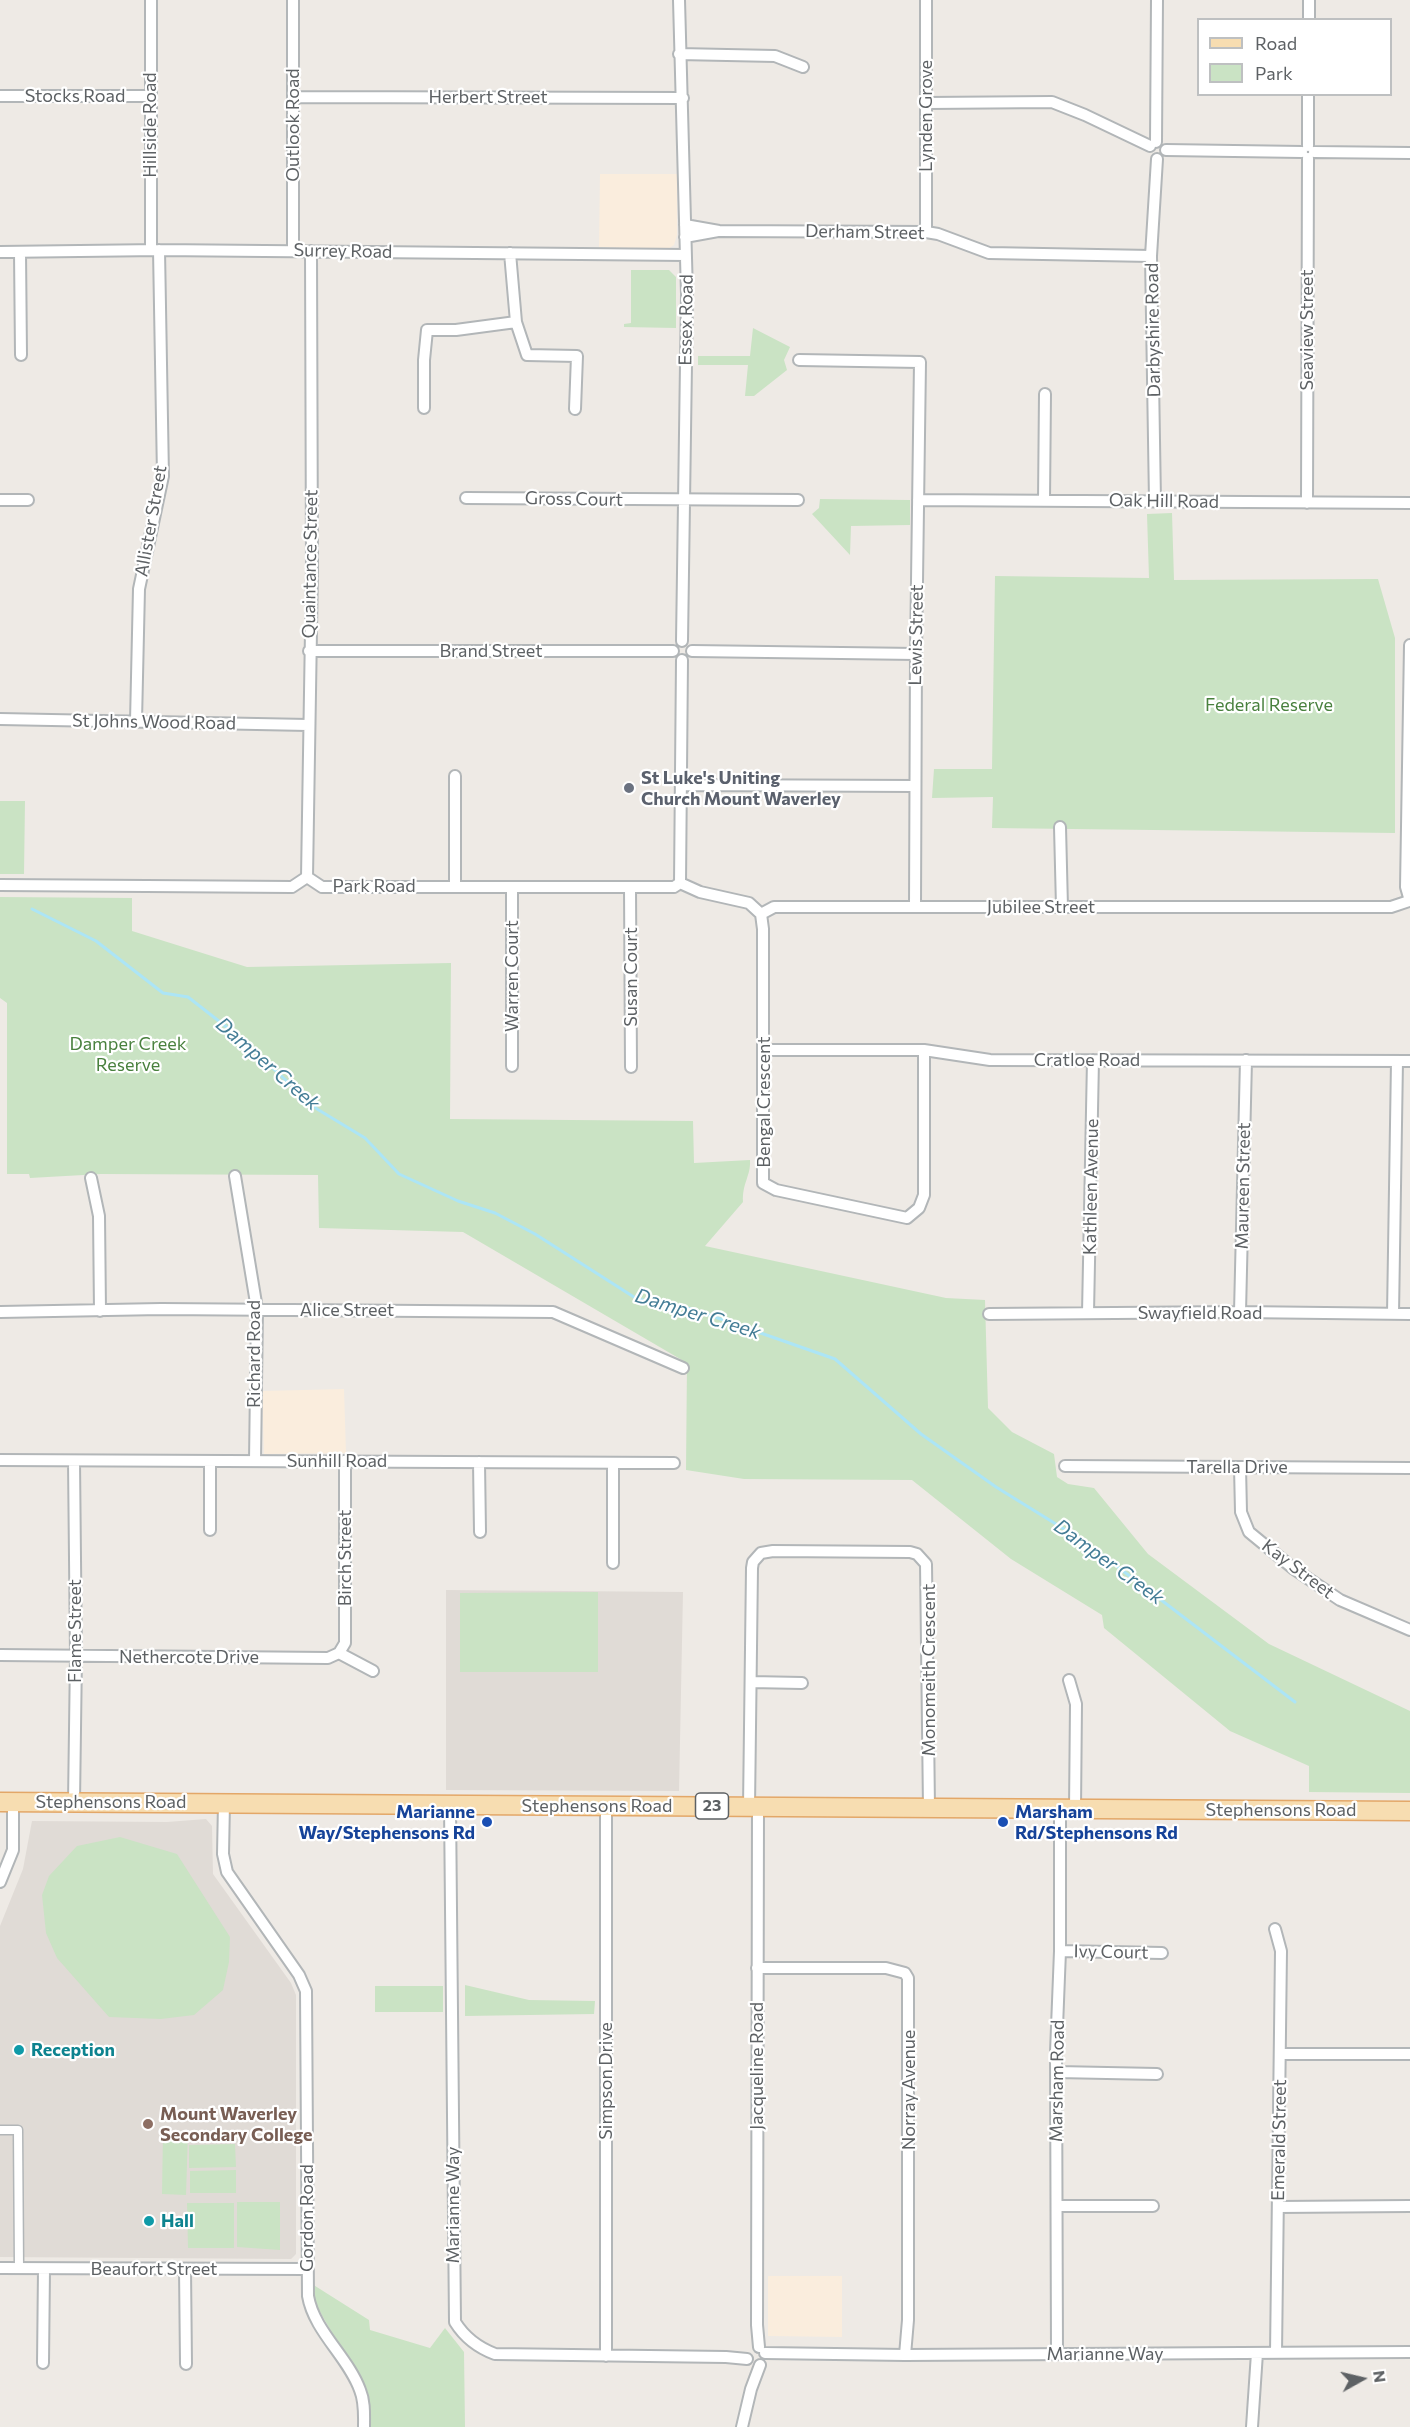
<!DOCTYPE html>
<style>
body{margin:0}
#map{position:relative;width:1410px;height:2427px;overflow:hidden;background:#eeeae5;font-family:Commissioner,sans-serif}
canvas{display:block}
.legend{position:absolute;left:1197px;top:18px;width:195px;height:78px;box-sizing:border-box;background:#fff;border:2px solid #bec0c1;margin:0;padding:8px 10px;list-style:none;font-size:18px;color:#5d6164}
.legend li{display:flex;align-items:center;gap:12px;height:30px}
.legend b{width:30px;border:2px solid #bec0c1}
.north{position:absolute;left:1332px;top:2349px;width:60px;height:60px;-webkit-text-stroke:4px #fff;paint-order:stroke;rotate:82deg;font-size:16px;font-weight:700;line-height:24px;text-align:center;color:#5d6164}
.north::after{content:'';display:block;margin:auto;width:21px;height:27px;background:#5d6164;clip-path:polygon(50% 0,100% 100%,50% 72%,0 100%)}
</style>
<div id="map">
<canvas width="1410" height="2427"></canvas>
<ul class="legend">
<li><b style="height:8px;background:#f7ddb1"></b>Road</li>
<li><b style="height:16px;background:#cae3c4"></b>Park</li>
</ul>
<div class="north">N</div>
</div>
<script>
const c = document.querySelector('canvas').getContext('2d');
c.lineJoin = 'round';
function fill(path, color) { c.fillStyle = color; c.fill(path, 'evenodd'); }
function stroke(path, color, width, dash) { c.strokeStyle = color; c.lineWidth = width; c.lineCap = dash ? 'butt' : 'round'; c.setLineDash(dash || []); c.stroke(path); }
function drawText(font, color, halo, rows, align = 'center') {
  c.font = font + ' Commissioner,sans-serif'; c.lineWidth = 4.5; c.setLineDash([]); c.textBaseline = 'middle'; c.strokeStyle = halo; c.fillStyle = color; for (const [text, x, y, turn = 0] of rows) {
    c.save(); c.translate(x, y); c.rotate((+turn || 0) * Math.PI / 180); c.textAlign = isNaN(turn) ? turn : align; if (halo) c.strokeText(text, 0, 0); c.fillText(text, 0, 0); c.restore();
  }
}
fill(new Path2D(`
 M 600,174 L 677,174 L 677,235 L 674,245 L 666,250 L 599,247 Z
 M 344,1389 L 346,1453 L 264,1454 L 262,1391 Z
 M 768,2276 L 842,2276 L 842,2337 L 768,2336 Z`), '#faeddd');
fill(new Path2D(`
 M 446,1590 L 683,1592 L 679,1791 L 446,1790 Z
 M 206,1819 L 212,1826 L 213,1874 L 291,1983 L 296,1995 L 296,2254 L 291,2259 L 0,2257 L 0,1926 L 23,1869 L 32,1821 L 167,1822 Z`), '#e0dbd6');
fill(new Path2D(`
 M 631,270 L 669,270 L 676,277 L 676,328 L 624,327 L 624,324 L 631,323 Z
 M 753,328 L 790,347 L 784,360 L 787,370 L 754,396 L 745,396 L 748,365 L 698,365 L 698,356 L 750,356 Z
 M 820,499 L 910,500 L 910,525 L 851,526 L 850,555 L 812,514 L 819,508 Z
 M 1172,513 L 1174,580 L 1378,579 L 1395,638 L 1395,833 L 992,828 L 993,797 L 932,798 L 934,769 L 992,769 L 995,576 L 1149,578 L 1147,514 Z
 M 0,801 L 25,801 L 24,874 L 0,874 Z
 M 0,897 L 132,898 L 132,931 L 247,967 L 451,963 L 450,1119 L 693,1121 L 694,1163 L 750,1160 C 751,1176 742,1183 743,1202 L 705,1246 L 946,1298 L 985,1300 L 988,1408 L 1012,1432 L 1054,1454 L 1057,1477 L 1068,1484 L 1094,1488 L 1148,1554 L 1269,1644 L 1410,1711 L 1410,1793 L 1309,1792 L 1309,1766 L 1230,1731 L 1104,1628 L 1102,1615 L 1011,1559 L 912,1480 L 744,1479 L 686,1470 L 687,1363 L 463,1232 L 319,1228 L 318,1175 L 101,1174 L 30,1178 L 29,1174 L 7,1174 L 7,1003 L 0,998 Z
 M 598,1592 L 598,1672 L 460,1672 L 460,1593 Z
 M 120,1837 L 177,1854 L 230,1937 L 229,1962 L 223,1990 L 194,2015 L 161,2019 L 109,2017 L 57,1958 L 46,1933 L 42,1895 L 49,1876 L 77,1846 Z
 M 465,1985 L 529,2000 L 595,2001 L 594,2014 L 465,2016 Z
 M 375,1986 L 443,1986 L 443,2012 L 375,2012 Z
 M 163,2132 L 188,2132 L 186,2195 L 162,2194 Z
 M 235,2144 L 236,2167 L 189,2168 L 189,2145 Z
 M 236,2170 L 236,2193 L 190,2193 L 190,2171 Z
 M 237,2202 L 280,2202 L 280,2250 L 237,2247 Z
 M 187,2203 L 234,2203 L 234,2248 L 188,2248 Z
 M 312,2284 L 369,2320 L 370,2330 L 430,2348 L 445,2328 L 464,2352 L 465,2427 L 368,2427 L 367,2396 L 313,2299 Z`), '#cae3c4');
stroke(new Path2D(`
 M 32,909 L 96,941 L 163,993 L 188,997 L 238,1036 L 317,1109 L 365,1138 L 399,1174 L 458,1201 L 495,1213 L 535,1234 L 637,1299 L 692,1309 L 835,1359 L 921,1434 L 996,1487 L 1085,1542 L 1295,1702`), '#ace5f6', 3);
const pedestrian = new Path2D(`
 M 0,2130 L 18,2130 L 19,2268`);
const minor = new Path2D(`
 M 151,0 L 151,250
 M 679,0 L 687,294 L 682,641
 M 1309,20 L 1309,0
 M 679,54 L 775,56 L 803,67
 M 0,96 L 149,96
 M 293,97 L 683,98
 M 927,103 L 1052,102 L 1085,115 L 1150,146
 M 1156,142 L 1157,0
 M 1308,146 L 1308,94
 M 1166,150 L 1302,152
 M 1314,152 L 1410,153
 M 685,225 L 719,231 L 926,232 L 938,234 L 989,253 L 1151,256
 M 926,232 L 926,0
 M 685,237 L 718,231
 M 293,251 L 293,0
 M 0,252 L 159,250 L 686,255
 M 20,252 L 21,355
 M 510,253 L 516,322
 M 799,360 L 920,362 L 916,654 L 915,907
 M 424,408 L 424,360 L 427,330 L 456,330 L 516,322 L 527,355 L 577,356 L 575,409
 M 466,498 L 798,500
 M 0,500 L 28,500
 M 918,500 L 1410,503
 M 1044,500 L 1045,394
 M 1155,501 L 1151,256 L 1157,159
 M 1307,503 L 1308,158
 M 1410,645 L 1406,887 L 1410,901
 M 309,651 L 673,651
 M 692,651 L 916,654
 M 0,719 L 308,725
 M 136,721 L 139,589 L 163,476 L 159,250
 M 682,785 L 915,786
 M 1060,827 L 1062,907
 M 307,877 L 312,569 L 311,251
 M 680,883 L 700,892 L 749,903 L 761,914 L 774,907 L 1391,907 L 1409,901
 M 680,883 L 682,660
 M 0,885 L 292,887 L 307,877 L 322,887 L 674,887 L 680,883
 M 455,886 L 455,776
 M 512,887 L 512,1066
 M 630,887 L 631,1067
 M 761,914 L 763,929 L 763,1183 L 776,1190 L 907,1218 L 919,1208 L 924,1195 L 924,1050
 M 764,1050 L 924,1050 L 990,1060 L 1410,1061
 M 235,1176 L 257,1309 L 255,1461
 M 91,1178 L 99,1216 L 100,1311
 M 0,1312 L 161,1309 L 553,1312 L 683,1368
 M 1240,1312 L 1246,1060
 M 1088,1313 L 1093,1060
 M 989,1314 L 1240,1312 L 1410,1314
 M 1393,1314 L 1397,1061
 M 0,1460 L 674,1463
 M 74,1461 L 76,1656 L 74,1802
 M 210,1461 L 210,1530
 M 479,1462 L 480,1532
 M 613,1463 L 613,1563
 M 1065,1466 L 1410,1468
 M 1240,1467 L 1241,1512 L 1249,1532 L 1294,1569 L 1340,1600 L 1410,1630
 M 339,1653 L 345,1643 L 345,1461
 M 339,1653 L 373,1671
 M 0,1655 L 328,1658 L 339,1653
 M 1069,1680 L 1076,1704 L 1075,1809
 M 751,1682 L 802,1683
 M 224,1803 L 223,1854 L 227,1872 L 299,1975 L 306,1991 L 308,2296 C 314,2331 348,2357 360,2390 C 365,2402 364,2415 364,2427
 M 450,1805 L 455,2322 C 465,2338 479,2348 495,2354 L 726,2357 L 747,2359
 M 749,1807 L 752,1568 L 753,1562 L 761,1553 L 773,1551 L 910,1552 L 917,1554 L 926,1564 L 929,1808
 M 758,1807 L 757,2325 L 759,2347
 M 0,1882 L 13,1850 L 13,1802
 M 1275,1929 L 1281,1951 L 1276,2353
 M 1060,1951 L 1162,1953
 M 757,1968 L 886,1968 L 905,1973 L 908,1978 L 908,2320 L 905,2355
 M 1281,2054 L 1410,2054
 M 1057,2072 L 1157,2074
 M 1057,2206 L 1153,2206
 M 1278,2207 L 1410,2206
 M 0,2268 L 307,2269
 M 185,2269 L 186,2364
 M 765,2353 L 905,2355 L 1410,2352
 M 1057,2354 L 1056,2052 L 1060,1951 L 1060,1809
 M 606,2356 L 606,1806
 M 43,2363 L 44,2269
 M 742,2427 L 751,2389 L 760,2365
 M 1252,2427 L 1257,2353`);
const primary = new Path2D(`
 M 0,1802 L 1410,1811`);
stroke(pedestrian, '#b2b6b8', 11);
stroke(minor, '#b2b6b8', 14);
stroke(primary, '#e3a768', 21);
stroke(pedestrian, '#fff', 8);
stroke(minor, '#fff', 10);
stroke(primary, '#f7ddb1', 18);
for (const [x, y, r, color] of [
 [629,788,6,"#6b7280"],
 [487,1822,6,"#1a4fb4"],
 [1003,1822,6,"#1a4fb4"],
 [19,2050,6,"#0f9aa8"],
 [148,2124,6,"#8d6e63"],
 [149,2221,6,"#0f9aa8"]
]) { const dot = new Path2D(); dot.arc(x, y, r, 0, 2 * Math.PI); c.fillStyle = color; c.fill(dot); stroke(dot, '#fff', 2); }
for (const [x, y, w] of [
 [712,1806,33]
]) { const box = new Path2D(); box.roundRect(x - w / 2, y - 13, w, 26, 4.5); c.fillStyle = '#fff'; c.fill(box); stroke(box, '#5d6164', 1.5); }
drawText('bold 16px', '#5d6164', null, [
 ["23",712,1806]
]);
drawText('18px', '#5d6164', '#fff', [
 ["Stocks Road",75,96],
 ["Herbert Street",488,97],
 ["Lynden Grove",926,116,-90],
 ["Hillside Road",150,125,-90],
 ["Outlook Road",293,125,-90],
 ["Derham Street",865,232,1],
 ["Surrey Road",343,251,1],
 ["Essex Road",686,320,-89],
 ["Darbyshire Road",1153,330,-91],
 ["Seaview Street",1307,330,-90],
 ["Gross Court",574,499,1],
 ["Oak Hill Road",1164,501,1],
 ["Allister Street",151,521,-80],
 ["Quaintance Street",310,564,-89],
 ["Lewis Street",916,635,-89],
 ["Brand Street",491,651],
 ["St Johns Wood Road",154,722,1],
 ["Park Road",374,886],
 ["Jubilee Street",1041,907],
 ["Warren Court",512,976,-90],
 ["Susan Court",631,977,-90],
 ["Cratloe Road",1087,1060],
 ["Bengal Crescent",764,1102,-90],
 ["Maureen Street",1243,1186,-89],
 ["Kathleen Avenue",1091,1187,-89],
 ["Alice Street",347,1310],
 ["Swayfield Road",1200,1313],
 ["Richard Road",254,1354,-90],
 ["Sunhill Road",337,1461],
 ["Tarella Drive",1237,1467],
 ["Birch Street",345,1558,-90],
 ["Kay Street",1298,1569,37],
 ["Flame Street",75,1631,-90],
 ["Nethercote Drive",189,1657],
 ["Monomeith Crescent",929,1670,-90],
 ["Stephensons Road",111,1802],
 ["Stephensons Road",597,1806],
 ["Stephensons Road",1281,1810],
 ["Ivy Court",1111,1952,1],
 ["Jacqueline Road",757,2066,-90],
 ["Simpson Drive",606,2081,-90],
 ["Marsham Road",1057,2081,-89],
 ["Norray Avenue",909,2090,-90],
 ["Emerald Street",1279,2140,-89],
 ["Marianne Way",453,2205,-90],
 ["Gordon Road",307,2218,-90],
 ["Beaufort Street",154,2269],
 ["Marianne Way",1105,2354]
]);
drawText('18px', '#49813e', '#fff', [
 ["Federal Reserve",1269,705],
 ["Damper Creek",128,1044],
 ["Reserve",128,1065]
]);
drawText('bold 18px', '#5b616d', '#fff', [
 ["St Luke's Uniting",641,778],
 ["Church Mount Waverley",641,799]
], 'left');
drawText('bold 18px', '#164399', '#fff', [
 ["Marianne",475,1812],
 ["Way/Stephensons Rd",475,1833],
 ["Marsham",1015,1812,"left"],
 ["Rd/Stephensons Rd",1015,1833,"left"]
], 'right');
drawText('bold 18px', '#0d838f', '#fff', [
 ["Reception",31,2050],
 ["Hall",161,2221]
], 'left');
drawText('bold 18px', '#785e54', '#fff', [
 ["Mount Waverley",160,2114],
 ["Secondary College",160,2135]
], 'left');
drawText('italic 20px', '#447d96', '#fff', [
 ["Damper Creek",268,1064,41],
 ["Damper Creek",698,1314,17],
 ["Damper Creek",1109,1562,36]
]);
</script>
